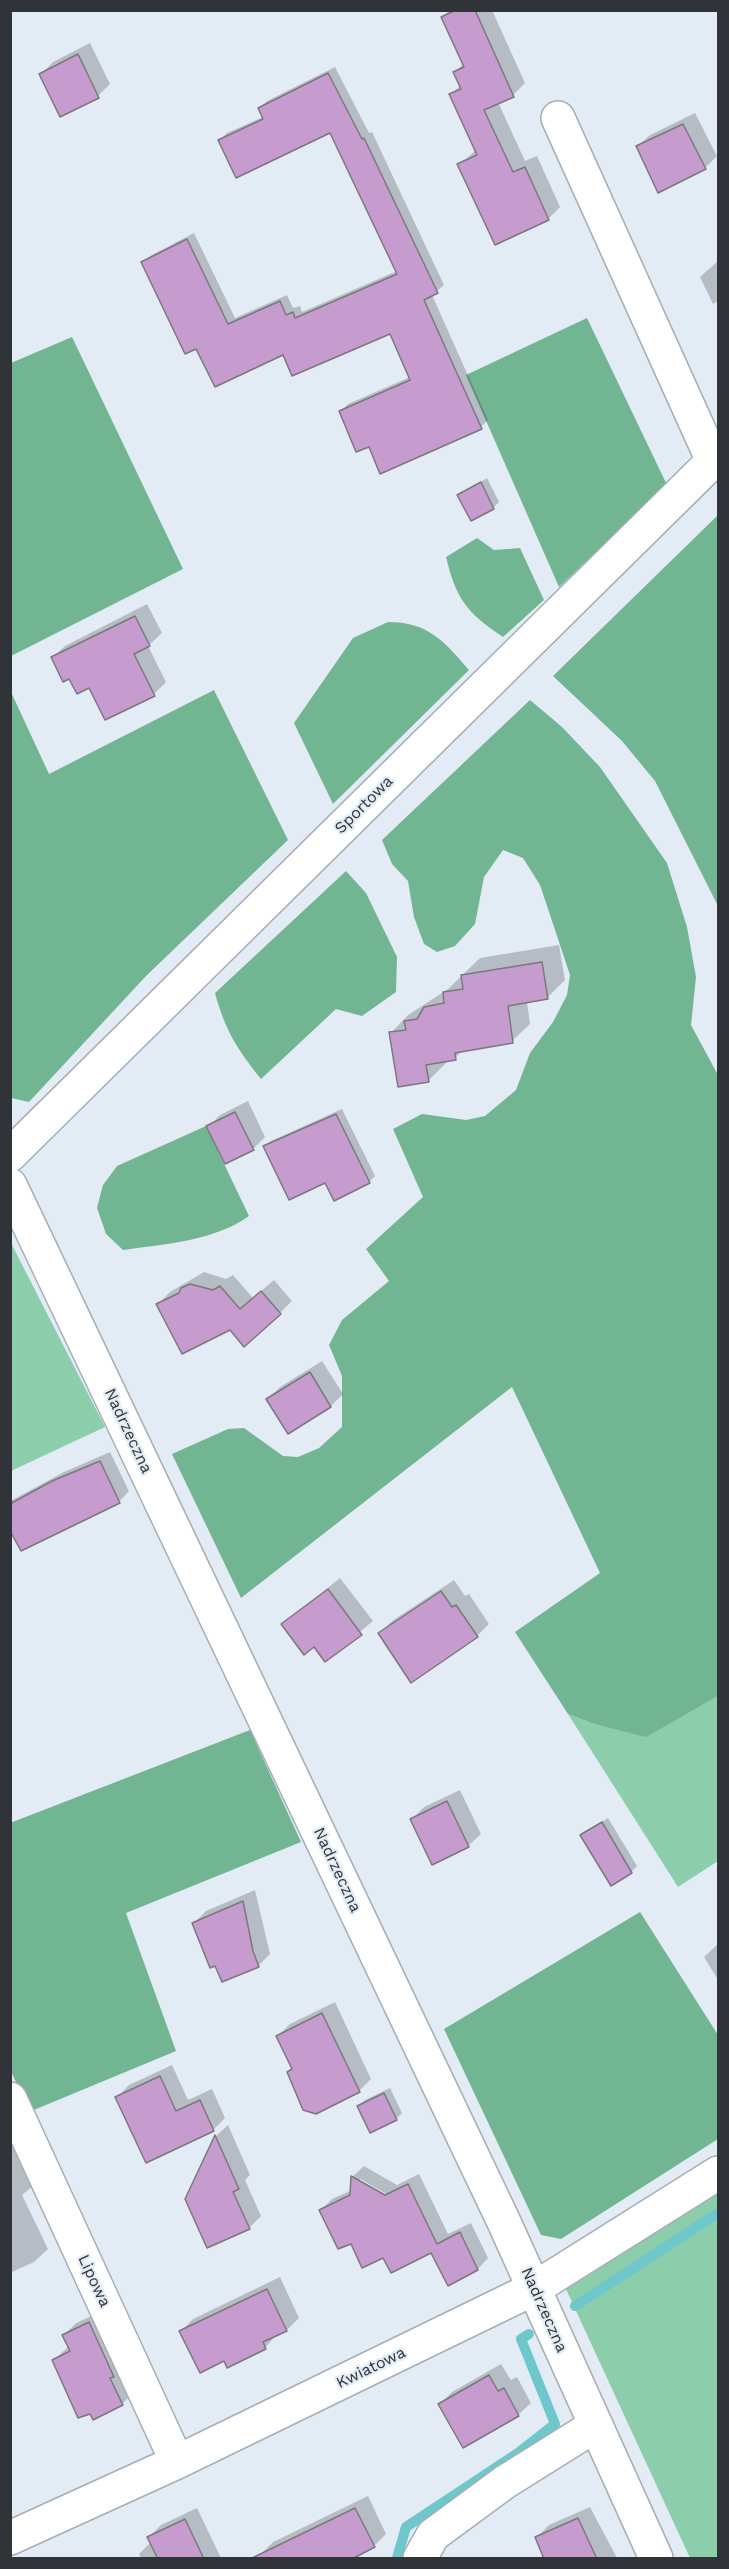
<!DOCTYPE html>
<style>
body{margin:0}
#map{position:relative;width:729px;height:2569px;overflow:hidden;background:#e3ecf5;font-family:"Work Sans",sans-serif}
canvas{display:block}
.frame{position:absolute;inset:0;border:12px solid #303337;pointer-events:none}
</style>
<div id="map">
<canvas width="729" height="2569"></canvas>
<div class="frame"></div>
</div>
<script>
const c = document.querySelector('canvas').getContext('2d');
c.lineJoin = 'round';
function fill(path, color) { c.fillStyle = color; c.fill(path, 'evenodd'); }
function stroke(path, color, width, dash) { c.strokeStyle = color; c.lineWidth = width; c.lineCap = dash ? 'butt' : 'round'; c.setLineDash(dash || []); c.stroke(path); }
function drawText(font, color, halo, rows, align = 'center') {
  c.font = font + ' "Work Sans",sans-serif'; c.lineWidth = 4.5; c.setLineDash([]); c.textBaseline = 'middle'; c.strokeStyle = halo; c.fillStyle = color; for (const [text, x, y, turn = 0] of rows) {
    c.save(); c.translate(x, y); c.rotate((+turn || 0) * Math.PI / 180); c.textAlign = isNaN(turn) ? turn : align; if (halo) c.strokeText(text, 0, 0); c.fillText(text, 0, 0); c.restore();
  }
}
fill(new Path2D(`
 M 10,1241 L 105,1427 L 11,1471 L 10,1471 Z
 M 718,1696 L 718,1861 L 678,1887 L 568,1714 L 594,1724 L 646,1736 Z
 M 718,2191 L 718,2558 L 690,2558 L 565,2287 Z`), '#8cceac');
fill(new Path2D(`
 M 587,318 L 667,485 L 559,587 L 466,375 Z
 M 72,337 L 183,569 L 11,656 L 11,363 Z
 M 718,515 L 718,906 L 655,781 L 622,741 L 553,676 Z
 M 477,538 L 494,550 L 520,548 L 544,600 L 503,637 C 467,613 456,599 446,557 Z
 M 388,622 C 428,622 444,641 469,670 L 333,804 L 294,723 L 353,638 Z
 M 214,690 L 288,840 L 146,976 L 29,1102 L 11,1098 L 11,692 L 49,774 Z
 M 530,700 L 562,727 L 600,767 L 667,863 L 687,927 L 696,977 L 691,1025 L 718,1075 L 718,1696 L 646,1737 L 594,1724 L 568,1714 L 515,1632 L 600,1573 L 512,1387 L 241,1598 L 172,1454 L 228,1429 L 244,1428 L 283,1456 L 298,1457 L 319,1448 L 342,1427 L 342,1376 L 329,1345 L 342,1320 L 389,1281 L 366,1249 L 423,1197 L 393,1129 L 422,1114 L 466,1120 L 485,1116 L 516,1090 L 530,1053 L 553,1022 L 567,995 L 570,975 L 540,885 L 523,858 L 503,850 L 484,877 L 475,924 L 455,946 L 437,952 L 424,944 L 414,917 L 408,881 L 392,864 L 382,840 Z
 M 346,871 L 366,893 L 397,957 L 396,992 L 362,1016 L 336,1009 L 261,1079 C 237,1049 225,1030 215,993 Z
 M 206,1126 L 249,1216 C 214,1241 165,1244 123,1250 L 106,1234 L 97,1208 L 103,1185 L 117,1166 Z
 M 250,1730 L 301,1842 L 126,1913 L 176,2051 L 29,2112 L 11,2071 L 10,1823 Z
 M 640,1912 L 718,2035 L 718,2139 L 561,2239 L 541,2235 L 444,2029 Z`), '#72b593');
fill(new Path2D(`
 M 450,10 L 492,10 L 525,83 L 513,95 L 498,102 L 525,161 L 537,156 L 560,207 L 548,219 L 459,165 L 476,150 L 451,94 L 461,85 L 455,72 L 464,63 L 443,17 Z
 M 90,43 L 110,84 L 98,96 L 61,115 L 41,74 L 53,62 Z
 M 335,67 L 369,133 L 372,132 L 444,285 L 432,295 L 488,420 L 481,427 L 369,445 L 341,411 L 348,404 L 410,377 L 391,332 L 283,353 L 197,347 L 142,263 L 150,256 L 194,233 L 235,318 L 287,295 L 293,308 L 300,306 L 302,312 L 397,271 L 330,131 L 220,140 L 227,133 L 263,117 L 260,108 L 267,101 Z
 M 695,113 L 717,156 L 705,168 L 637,147 L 650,135 Z
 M 718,261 L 718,301 L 713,304 L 700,277 Z
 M 487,478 L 499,502 L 493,508 L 459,495 Z
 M 147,604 L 162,633 L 148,646 L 166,682 L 154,694 L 90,686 L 70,677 L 52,658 L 65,646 Z
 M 559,945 L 565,980 L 547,998 L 527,1002 L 530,1024 L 512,1041 L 463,1050 L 455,1058 L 445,1060 L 446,1063 L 428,1081 L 391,1033 L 408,1015 L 448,989 L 480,958 Z
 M 248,1101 L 265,1137 L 253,1149 L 208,1127 L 220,1115 Z
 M 342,1109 L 375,1176 L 369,1182 L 326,1181 L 265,1147 L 271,1141 Z
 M 204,1272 L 226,1279 L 233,1275 L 253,1298 L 274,1280 L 292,1301 L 280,1313 L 230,1329 L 158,1304 L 170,1292 Z
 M 322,1361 L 343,1394 L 331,1406 L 288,1432 L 268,1399 L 280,1387 Z
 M 110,1452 L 129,1491 L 119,1502 L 10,1528 L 12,1500 L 64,1472 Z
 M 340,1578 L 373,1621 L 326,1660 L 315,1645 L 283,1624 Z
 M 454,1580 L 465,1596 L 469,1594 L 489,1624 L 477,1636 L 380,1633 L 392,1621 Z
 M 460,1790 L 481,1834 L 468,1846 L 412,1819 L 424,1807 Z
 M 608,1818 L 637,1866 L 631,1872 L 582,1836 Z
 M 255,1890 L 270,1954 L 258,1966 L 194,1923 L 206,1911 Z
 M 718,1944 L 718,1980 L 704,1957 Z
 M 335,2002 L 371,2079 L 359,2091 L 289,2072 L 293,2067 L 278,2036 L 290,2024 Z
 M 172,2065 L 188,2100 L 212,2089 L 225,2118 L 213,2130 L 117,2097 L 129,2085 Z
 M 390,2088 L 402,2113 L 396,2119 L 359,2106 L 365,2100 Z
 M 228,2125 L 250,2175 L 245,2180 L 261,2216 L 249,2228 L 187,2199 L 216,2136 Z
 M 10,2140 L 44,2177 L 22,2195 L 48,2249 L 34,2262 L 10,2273 Z
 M 364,2166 L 397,2185 L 419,2174 L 448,2234 L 471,2223 L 488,2258 L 478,2269 L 448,2284 L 432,2251 L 384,2256 L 351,2242 L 321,2210 L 332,2199 L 352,2190 L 353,2176 ZM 360,2179 L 392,2197 L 391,2200 L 360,2182 Z
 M 280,2277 L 299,2318 L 287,2330 L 277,2334 L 265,2348 L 225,2359 L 181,2331 L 193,2319 Z
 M 102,2311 L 134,2392 L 122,2404 L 54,2360 L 69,2346 L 64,2335 L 76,2323 Z
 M 501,2364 L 511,2380 L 517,2377 L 531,2403 L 518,2415 L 463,2446 L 440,2404 L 452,2392 Z
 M 368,2496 L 386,2534 L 374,2546 L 261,2554 L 273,2542 Z
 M 590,2507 L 617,2558 L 546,2558 L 536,2538 L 549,2525 Z
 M 197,2508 L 221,2558 L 141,2558 L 139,2554 L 151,2542 L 149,2537 L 161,2525 Z`), '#0003');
stroke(new Path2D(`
 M 575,2306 L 718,2213
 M 397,2558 L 406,2527 L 518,2453 L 555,2424 L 521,2339 L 529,2334`), '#6ec7cb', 10);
const building = new Path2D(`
 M 456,10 L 475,10 L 514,97 L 484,110 L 513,172 L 525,167 L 549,220 L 495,245 L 457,164 L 477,155 L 449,94 L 461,89 L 453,72 L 464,67 L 441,17 Z
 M 78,54 L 99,98 L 60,117 L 39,74 Z
 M 328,73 L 362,139 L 364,138 L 438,293 L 424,300 L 482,429 L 380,474 L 369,447 L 356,452 L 339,411 L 410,380 L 390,334 L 292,376 L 283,355 L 215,387 L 196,349 L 185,354 L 141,262 L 187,239 L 228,324 L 280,301 L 286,315 L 293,312 L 295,318 L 397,274 L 330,133 L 236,178 L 218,140 L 263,119 L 258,108 Z
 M 683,124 L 706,169 L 658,193 L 636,146 Z
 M 481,482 L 494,509 L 471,521 L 457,495 Z
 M 135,616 L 150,646 L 134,654 L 155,696 L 105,720 L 89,688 L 77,694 L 69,679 L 63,682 L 51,657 Z
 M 542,962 L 548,999 L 508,1006 L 513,1043 L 455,1053 L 456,1060 L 426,1065 L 429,1082 L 398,1087 L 389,1032 L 406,1030 L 404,1021 L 417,1019 L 424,1007 L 444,1003 L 443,992 L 463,989 L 461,975 Z
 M 235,1112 L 254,1150 L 225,1164 L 206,1126 Z
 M 336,1114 L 370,1183 L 334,1201 L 325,1183 L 289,1200 L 263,1146 Z
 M 190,1284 L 213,1290 L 220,1286 L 240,1309 L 261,1291 L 281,1314 L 244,1347 L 230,1330 L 182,1354 L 156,1304 L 179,1293 L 181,1288 Z
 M 310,1372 L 331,1407 L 288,1434 L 266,1399 Z
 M 100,1461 L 120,1503 L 21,1551 L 10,1531 L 10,1504 L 52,1481 Z
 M 328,1589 L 362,1635 L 325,1662 L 314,1647 L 304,1655 L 281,1624 Z
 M 441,1591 L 452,1607 L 456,1605 L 478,1637 L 411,1683 L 378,1633 Z
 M 447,1801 L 469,1847 L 432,1865 L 410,1819 Z
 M 602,1822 L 632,1873 L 611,1886 L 580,1835 Z
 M 243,1901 L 253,1951 L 259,1967 L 222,1982 L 215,1966 L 210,1968 L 192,1923 Z
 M 322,2013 L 360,2092 L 316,2114 L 303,2110 L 287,2072 L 292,2069 L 276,2036 Z
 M 160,2076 L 176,2111 L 200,2100 L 214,2131 L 146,2163 L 115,2097 Z
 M 384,2093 L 397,2120 L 370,2133 L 357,2106 Z
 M 215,2135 L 239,2189 L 233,2192 L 250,2229 L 207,2248 L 185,2199 Z
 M 351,2176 L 385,2195 L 408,2184 L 437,2244 L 460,2232 L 478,2270 L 448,2286 L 431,2253 L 391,2273 L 383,2258 L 362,2268 L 351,2244 L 338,2249 L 319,2210 L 350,2195 Z
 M 267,2289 L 287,2331 L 263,2342 L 266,2349 L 227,2368 L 224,2361 L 200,2373 L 179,2331 Z
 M 89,2322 L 114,2377 L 110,2378 L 123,2405 L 93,2420 L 90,2414 L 78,2418 L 52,2360 L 70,2351 L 62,2335 Z
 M 489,2375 L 498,2391 L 504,2388 L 519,2416 L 463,2448 L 438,2404 Z
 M 355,2508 L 375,2547 L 352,2559 L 250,2559 Z
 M 578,2518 L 597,2559 L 544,2559 L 535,2537 Z
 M 185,2519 L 204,2559 L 158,2559 L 147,2537 Z`);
fill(building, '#c69bce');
stroke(building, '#7d767e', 1.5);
const minor = new Path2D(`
 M 558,118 L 713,461
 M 10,1155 L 718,456
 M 10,1185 L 503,2220 L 656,2558
 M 10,2099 L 177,2462
 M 10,2538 L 177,2462 L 535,2288 L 718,2173
 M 420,2558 L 433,2535 L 505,2482 L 596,2425`);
stroke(minor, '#a5adb6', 36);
stroke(minor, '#fff', 33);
drawText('16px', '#303337', '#e3ecf5', [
 ["Sportowa",364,805,-45],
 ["Nadrzeczna",128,1431,65],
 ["Nadrzeczna",337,1870,65],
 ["Lipowa",94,2281,65],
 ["Nadrzeczna",544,2310,66],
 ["Kwiatowa",371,2368,-26]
]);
</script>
